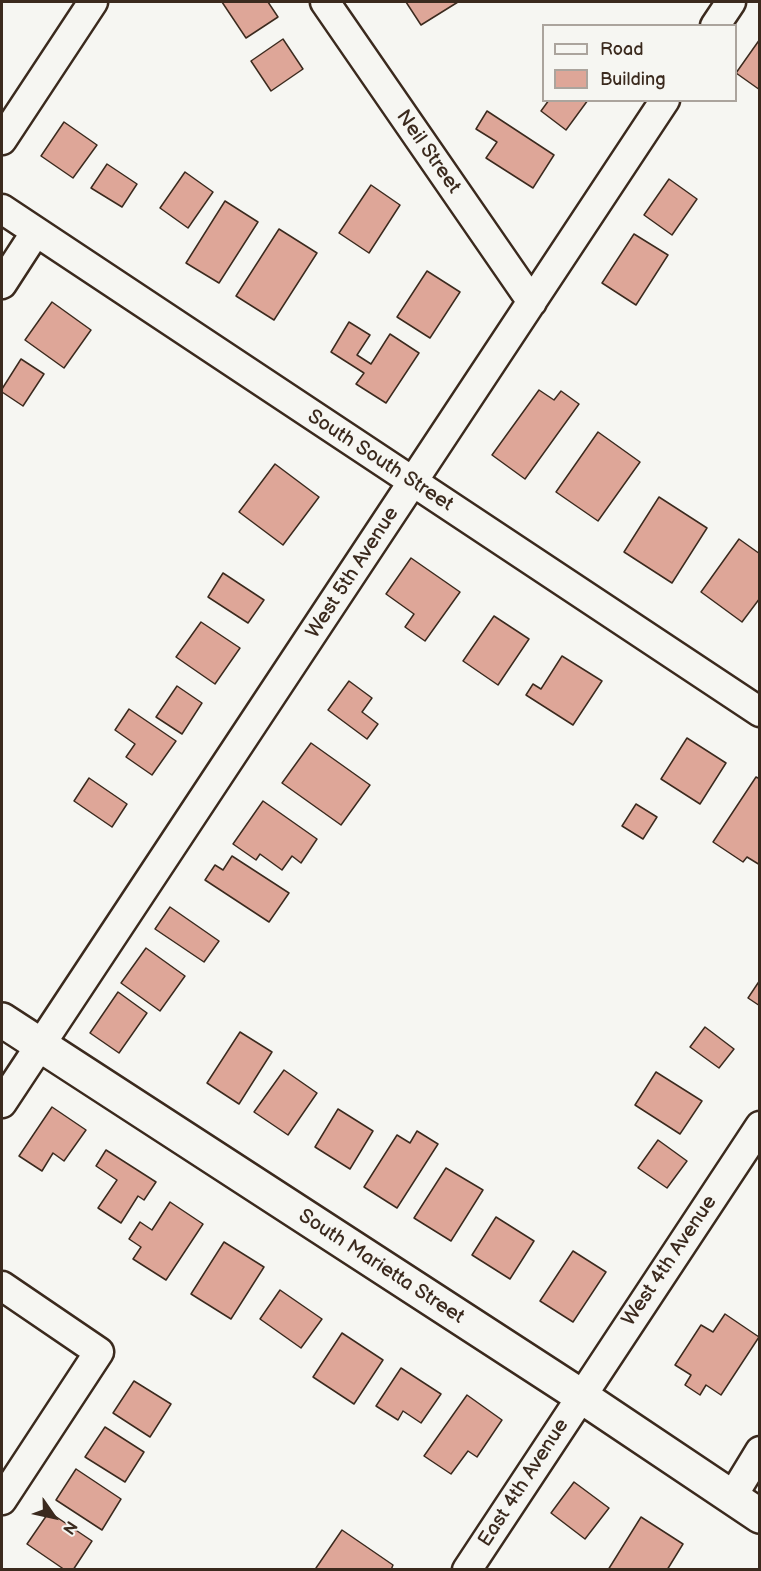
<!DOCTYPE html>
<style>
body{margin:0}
#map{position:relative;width:761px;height:1571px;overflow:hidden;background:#f6f6f2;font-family:"Balsamiq Sans",sans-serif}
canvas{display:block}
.frame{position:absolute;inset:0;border:3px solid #3b2a1e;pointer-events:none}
.legend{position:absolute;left:542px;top:24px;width:195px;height:78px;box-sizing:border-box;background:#f6f6f2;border:2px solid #aba49d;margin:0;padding:8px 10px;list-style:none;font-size:18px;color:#3b2a1e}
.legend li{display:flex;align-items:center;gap:12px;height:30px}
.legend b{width:30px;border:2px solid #aba49d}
.north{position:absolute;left:24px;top:1487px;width:60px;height:60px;-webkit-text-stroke:4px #f6f6f2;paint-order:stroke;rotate:124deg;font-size:16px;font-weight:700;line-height:24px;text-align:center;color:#3b2a1e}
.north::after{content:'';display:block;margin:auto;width:21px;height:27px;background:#3b2a1e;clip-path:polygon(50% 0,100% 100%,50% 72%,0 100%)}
</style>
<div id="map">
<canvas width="761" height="1571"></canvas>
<div class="frame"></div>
<ul class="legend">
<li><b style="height:8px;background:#f6f6f2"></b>Road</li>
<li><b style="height:16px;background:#dea698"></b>Building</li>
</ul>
<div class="north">N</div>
</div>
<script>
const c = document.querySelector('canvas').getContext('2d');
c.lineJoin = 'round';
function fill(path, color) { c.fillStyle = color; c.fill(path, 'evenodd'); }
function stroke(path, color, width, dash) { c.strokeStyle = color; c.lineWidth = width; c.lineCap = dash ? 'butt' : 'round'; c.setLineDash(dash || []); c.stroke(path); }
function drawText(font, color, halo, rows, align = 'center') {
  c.font = font + ' "Balsamiq Sans",sans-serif'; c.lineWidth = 4.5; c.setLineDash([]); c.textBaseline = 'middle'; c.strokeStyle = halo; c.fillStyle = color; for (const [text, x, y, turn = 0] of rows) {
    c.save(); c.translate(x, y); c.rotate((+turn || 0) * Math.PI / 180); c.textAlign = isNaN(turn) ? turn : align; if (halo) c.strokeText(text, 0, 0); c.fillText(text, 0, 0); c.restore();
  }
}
const building = new Path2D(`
 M 222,2 L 268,2 L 278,17 L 246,38 Z
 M 406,2 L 458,2 L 421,25 Z
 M 283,39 L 303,69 L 271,91 L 251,61 Z
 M 760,39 L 760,90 L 736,73 Z
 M 549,100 L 588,100 L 566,130 L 541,111 Z
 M 487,111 L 554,155 L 533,188 L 486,158 L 497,142 L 476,129 Z
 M 64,122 L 97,145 L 73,178 L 41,156 Z
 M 107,164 L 137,184 L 122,207 L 91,188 Z
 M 185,172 L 213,192 L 188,228 L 160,208 Z
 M 669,179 L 697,199 L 672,235 L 644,215 Z
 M 371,185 L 400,205 L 369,253 L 339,233 Z
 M 225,201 L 258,222 L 219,283 L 186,263 Z
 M 279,229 L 317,253 L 274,320 L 236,296 Z
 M 634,234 L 668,255 L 636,305 L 602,283 Z
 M 427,271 L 460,292 L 430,338 L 397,317 Z
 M 52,302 L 91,330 L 64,368 L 25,340 Z
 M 349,322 L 370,335 L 357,355 L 371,364 L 390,334 L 419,353 L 386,403 L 356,384 L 364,373 L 331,352 Z
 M 21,359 L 44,374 L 23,406 L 2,392 L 2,389 Z
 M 539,390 L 554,400 L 561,391 L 579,404 L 525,479 L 492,455 Z
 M 598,432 L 640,462 L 598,521 L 556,492 Z
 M 275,464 L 319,497 L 283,545 L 239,512 Z
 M 659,497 L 707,528 L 672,583 L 624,552 Z
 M 739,539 L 760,554 L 760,598 L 742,622 L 701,592 Z
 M 411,558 L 460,592 L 425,641 L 405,627 L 414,614 L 386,594 Z
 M 223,573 L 264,600 L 248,623 L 208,597 Z
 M 494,616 L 529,639 L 498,685 L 463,661 Z
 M 201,622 L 240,648 L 215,684 L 176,657 Z
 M 562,656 L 602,681 L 573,725 L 526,695 L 533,684 L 541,689 Z
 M 349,681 L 372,698 L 362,712 L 378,724 L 367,739 L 328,710 Z
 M 177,686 L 202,703 L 182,734 L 156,717 Z
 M 129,709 L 176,741 L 152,775 L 126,757 L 135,744 L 115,730 Z
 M 687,738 L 726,763 L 700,804 L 661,779 Z
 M 311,743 L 370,785 L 341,825 L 282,783 Z
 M 756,777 L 760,779 L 760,865 L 747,857 L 743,862 L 713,842 Z
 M 89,778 L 127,804 L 112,827 L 74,801 Z
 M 263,801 L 317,839 L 301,863 L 292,856 L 282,870 L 260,854 L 256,860 L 233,844 Z
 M 636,804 L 657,817 L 643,839 L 622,826 Z
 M 232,856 L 289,893 L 269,922 L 205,880 L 215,865 L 223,870 Z
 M 170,907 L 219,941 L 204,962 L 155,929 Z
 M 146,948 L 185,976 L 160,1011 L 121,983 Z
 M 760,980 L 760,1006 L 748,998 Z
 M 118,992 L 147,1013 L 119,1053 L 90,1033 Z
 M 705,1027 L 734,1049 L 719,1068 L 690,1047 Z
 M 240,1032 L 272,1052 L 239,1104 L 207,1083 Z
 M 284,1070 L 317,1093 L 288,1135 L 254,1112 Z
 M 656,1072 L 702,1101 L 680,1134 L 635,1105 Z
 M 52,1107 L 86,1130 L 64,1161 L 53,1153 L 42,1171 L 19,1156 Z
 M 338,1109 L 373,1131 L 350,1169 L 315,1147 Z
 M 417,1131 L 438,1144 L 397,1208 L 364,1187 L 397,1135 L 410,1143 Z
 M 658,1140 L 687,1161 L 667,1188 L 638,1168 Z
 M 106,1150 L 156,1182 L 144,1200 L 138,1196 L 121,1223 L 98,1208 L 117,1180 L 96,1166 Z
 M 446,1168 L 483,1190 L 451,1241 L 414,1218 Z
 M 170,1202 L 203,1224 L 166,1280 L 133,1259 L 141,1247 L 129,1239 L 140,1222 L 152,1230 Z
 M 496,1217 L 534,1241 L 510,1279 L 472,1255 Z
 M 224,1242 L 264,1267 L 231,1319 L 191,1294 Z
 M 573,1251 L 606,1272 L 573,1322 L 540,1301 Z
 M 280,1290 L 322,1319 L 301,1348 L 260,1319 Z
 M 725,1314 L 759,1337 L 721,1395 L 706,1385 L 700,1395 L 685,1385 L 691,1375 L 675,1365 L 701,1325 L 713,1332 Z
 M 342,1333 L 383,1360 L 354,1404 L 313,1377 Z
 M 401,1368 L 441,1394 L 421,1423 L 403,1411 L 398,1420 L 376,1406 Z
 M 134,1381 L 171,1404 L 150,1437 L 113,1413 Z
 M 467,1395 L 502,1420 L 477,1457 L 468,1451 L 451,1474 L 424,1456 Z
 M 105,1427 L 144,1452 L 125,1482 L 85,1457 Z
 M 76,1469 L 121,1499 L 102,1530 L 56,1500 Z
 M 574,1482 L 609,1508 L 585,1539 L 551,1513 Z
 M 49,1512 L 92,1541 L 73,1570 L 65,1570 L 27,1544 Z
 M 641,1517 L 683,1544 L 667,1570 L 608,1570 Z
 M 342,1530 L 393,1565 L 391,1570 L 319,1570 L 316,1568 Z`);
fill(building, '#dea698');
stroke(building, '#3b2a1e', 1.5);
const minor = new Path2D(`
 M 325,2 L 532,302
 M 715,26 L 731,2
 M 2,140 L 93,2
 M 2,209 L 760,712
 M 2,284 L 35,233
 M 2,1103 L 665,100
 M 2,1286 L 99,1352 L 2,1500
 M 732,1497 L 760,1451
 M 467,1570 L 760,1126`);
const major = new Path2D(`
 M 2,1020 L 581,1396 L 760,1516`);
stroke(minor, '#3b2a1e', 33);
stroke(major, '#3b2a1e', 38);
stroke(minor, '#f6f6f2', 28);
stroke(major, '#f6f6f2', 33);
drawText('20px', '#3b2a1e', '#f6f6f2', [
 ["Neil Street",428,152,55],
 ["South South Street",380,461,33],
 ["West 5th Avenue",353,573,-57],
 ["West 4th Avenue",670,1261,-56],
 ["South Marietta Street",381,1267,33],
 ["East 4th Avenue",524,1483,-57]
]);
</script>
